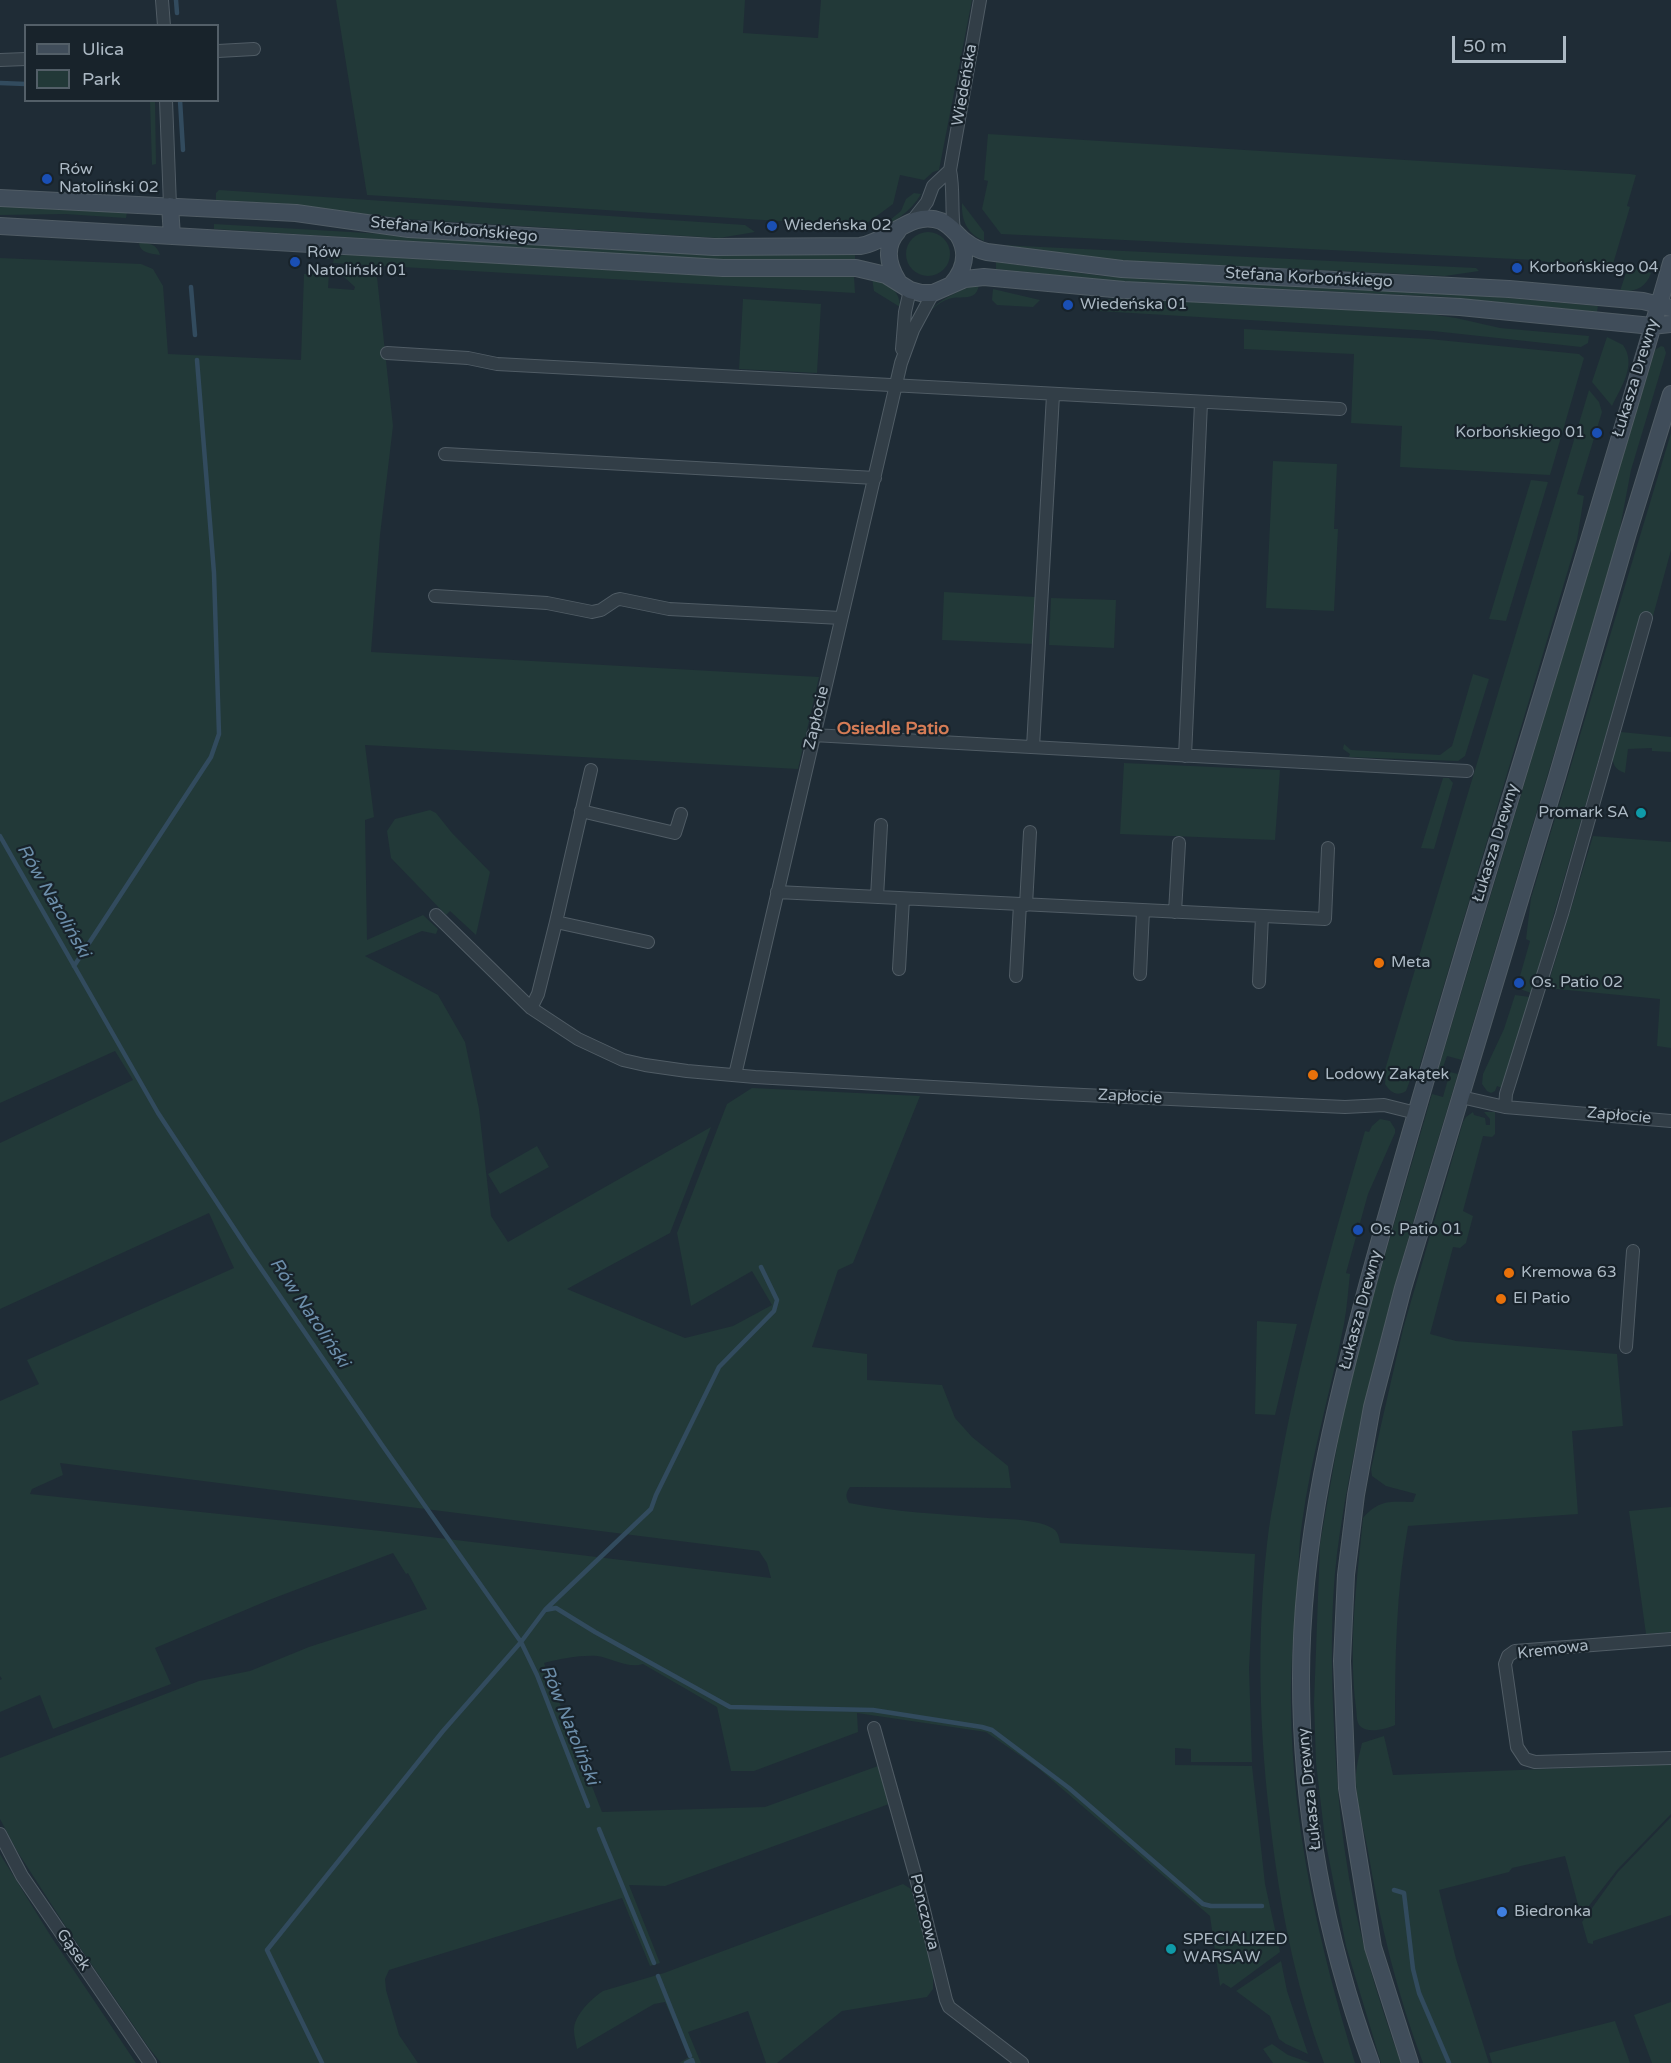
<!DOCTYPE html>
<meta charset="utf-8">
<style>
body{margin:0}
#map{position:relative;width:1671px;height:2063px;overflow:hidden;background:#1f2c36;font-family:"Varela Round",sans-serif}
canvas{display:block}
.legend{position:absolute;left:24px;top:24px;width:195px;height:78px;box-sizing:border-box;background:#18232b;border:2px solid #535f68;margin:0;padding:8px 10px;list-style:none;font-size:18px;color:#acb9c4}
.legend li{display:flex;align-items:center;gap:12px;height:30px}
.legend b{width:30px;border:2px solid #535f68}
.scale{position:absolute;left:1452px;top:36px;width:114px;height:27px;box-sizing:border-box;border:3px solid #acb9c4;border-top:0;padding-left:8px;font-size:18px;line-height:21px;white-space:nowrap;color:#acb9c4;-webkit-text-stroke:4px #18232b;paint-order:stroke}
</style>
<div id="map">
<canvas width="1671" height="2063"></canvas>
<ul class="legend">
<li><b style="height:8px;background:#404d5a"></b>Ulica</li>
<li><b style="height:16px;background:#223938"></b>Park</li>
</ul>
<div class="scale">50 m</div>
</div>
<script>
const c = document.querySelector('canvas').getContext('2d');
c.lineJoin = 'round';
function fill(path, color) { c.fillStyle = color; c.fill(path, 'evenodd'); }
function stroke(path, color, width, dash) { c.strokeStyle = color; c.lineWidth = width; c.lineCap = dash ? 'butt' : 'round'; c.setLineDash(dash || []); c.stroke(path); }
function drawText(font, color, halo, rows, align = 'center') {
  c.font = font + ' "Varela Round",sans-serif'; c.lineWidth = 4.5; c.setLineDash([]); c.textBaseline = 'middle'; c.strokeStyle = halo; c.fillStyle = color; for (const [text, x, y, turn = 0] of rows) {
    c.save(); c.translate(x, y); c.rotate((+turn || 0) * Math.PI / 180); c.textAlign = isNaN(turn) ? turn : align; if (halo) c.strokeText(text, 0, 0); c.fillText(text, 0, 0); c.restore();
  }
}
fill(new Path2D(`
 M 336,0 L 745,0 L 743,33 L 818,38 L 821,0 L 972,0 L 939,170 L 933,172 L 924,180 L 900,175 L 893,204 L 863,226 L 859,226 L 367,195 Z
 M 150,101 L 155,101 L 156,164 L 152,165 Z
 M 988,134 L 1630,174 L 1636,175 L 1627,206 L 1630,207 L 1613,264 L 1608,272 L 1536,260 L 1001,234 L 982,209 L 988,181 L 984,180 Z
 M 219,190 L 745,225 L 755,232 L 719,238 L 405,219 L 288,204 L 216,200 L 216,193 Z
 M 914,193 L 921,194 C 911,212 891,224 873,234 L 901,211 L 906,199 Z
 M 962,203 L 984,232 L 984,241 C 968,234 961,221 962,203 Z
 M 0,206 L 127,212 L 126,218 L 65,214 L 0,215 Z
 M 214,224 L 384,234 L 419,238 L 705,255 L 855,255 L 855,260 L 701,259 L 214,229 Z
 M906 254a22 22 0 1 1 44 0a22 22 0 1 1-44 0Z
 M 139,242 C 149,243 157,244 160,255 C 152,254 139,253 139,242 Z
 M 1000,245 L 1476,268 L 1479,271 L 1445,276 L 1113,260 Z
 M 349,254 L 673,274 L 854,276 L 855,293 L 333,263 L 334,259 L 323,259 Z
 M 0,258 L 141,264 L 153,269 L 163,286 L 168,354 L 301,360 L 304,274 L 329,274 L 328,288 L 354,290 L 355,287 L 342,275 L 377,277 L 393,426 L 380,535 L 371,652 L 819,677 L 798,769 L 365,745 L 374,817 L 365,820 L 367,940 L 423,915 L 438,929 L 436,934 L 422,931 L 365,956 L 438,995 L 465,1042 L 479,1109 L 491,1216 L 508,1242 L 711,1127 L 670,1233 L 567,1289 L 685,1338 L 733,1326 L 772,1305 L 752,1271 L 691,1306 L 677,1233 L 727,1104 L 752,1088 L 920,1096 L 853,1263 L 838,1270 L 812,1347 L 867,1354 L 867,1380 L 942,1385 L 955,1418 L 972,1437 L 1008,1466 L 1011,1488 L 850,1487 C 846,1493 845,1496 849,1503 C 894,1512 941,1514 988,1518 C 1005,1519 1037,1519 1052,1528 C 1058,1531 1059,1537 1060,1543 L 1255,1554 L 1249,1668 L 1252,1762 L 1191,1762 L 1191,1749 L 1175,1748 L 1175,1765 L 1252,1766 L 1265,1884 L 1280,1952 L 1231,1988 L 1223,1983 L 1220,1986 L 1210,1916 L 1038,1768 L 986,1732 L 857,1713 L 858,1732 L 754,1771 L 731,1771 L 717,1707 L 643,1664 C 628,1669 612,1658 597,1656 C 580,1655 560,1659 544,1663 L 602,1812 L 765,1807 L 878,1766 L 889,1804 L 665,1886 L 629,1885 L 660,1963 L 650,1966 L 622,1898 L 389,1970 L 385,1979 L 386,1990 L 399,2035 L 418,2063 L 161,2063 L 149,2048 L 66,1927 L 17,1851 L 0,1819 L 0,1758 L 199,1681 L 250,1671 L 309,1647 L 427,1609 L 408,1573 L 406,1574 L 393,1553 L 269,1600 L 155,1648 L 171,1684 L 53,1729 L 40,1695 L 0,1712 L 0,1680 L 2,1679 L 0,1676 L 0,1401 L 39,1384 L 27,1360 L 234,1268 L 209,1213 L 0,1309 L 0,1143 L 133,1080 L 115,1051 L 0,1103 ZM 60,1463 L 759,1551 L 767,1563 L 771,1578 L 381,1531 L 30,1494 L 32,1489 L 63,1475 Z
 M 996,262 L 1103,276 L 1476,295 L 1598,306 L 1597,312 L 1448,297 L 1114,281 L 996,269 Z
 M 1634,268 L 1651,273 C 1646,288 1635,292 1620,291 L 1627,270 Z
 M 872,278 C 887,282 900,290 900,307 L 874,291 Z
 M 979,285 C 976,301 965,296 952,298 C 943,300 935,306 928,313 C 935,302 966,286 979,285 Z
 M 993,289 L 1040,300 L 1033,307 L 997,305 L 992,300 Z
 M 1123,297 L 1436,315 L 1456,318 L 1500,328 L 1589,336 L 1588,343 L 1581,347 L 1433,331 L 1098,311 L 1092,302 Z
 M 743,299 L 821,304 L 817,373 L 739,369 Z
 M 1244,329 L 1429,339 L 1579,354 L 1584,358 L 1550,475 L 1400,467 L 1402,426 L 1351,423 L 1354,354 L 1244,349 Z
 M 1607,337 L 1623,345 C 1637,365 1621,387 1612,406 L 1592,382 Z
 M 1661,346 L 1664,347 L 1666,353 L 1631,470 L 1617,544 L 1462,1060 L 1447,1056 L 1438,1081 L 1435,1080 L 1655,350 Z
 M 1589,390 L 1599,402 L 1602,412 L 1577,494 L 1584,496 L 1577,540 L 1417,1075 L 1412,1075 L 1406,1091 C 1397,1097 1390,1092 1385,1084 L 1386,1074 L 1384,1073 Z
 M 1671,433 L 1671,550 L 1653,616 L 1641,613 L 1531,993 L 1520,989 L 1524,977 L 1520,976 L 1530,941 L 1526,939 L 1531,898 Z
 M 1273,461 L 1337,464 L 1334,529 L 1338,529 L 1334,611 L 1266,608 Z
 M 1531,480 L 1548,482 L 1506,621 L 1489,619 Z
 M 944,592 L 1035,597 L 1033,644 L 942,640 Z
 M 1051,598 L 1116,600 L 1114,648 L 1049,645 Z
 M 1473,674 L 1489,679 L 1465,756 L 1458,761 L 1349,757 L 1350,754 L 1343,749 L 1344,744 L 1351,750 L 1440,755 L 1452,746 Z
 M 1621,732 L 1671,737 L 1671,752 L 1652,751 L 1652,748 L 1628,749 L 1625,773 C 1604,766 1616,749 1621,732 Z
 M 1124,763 L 1280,770 L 1275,840 L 1120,834 Z
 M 1443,778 L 1449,778 L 1453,783 L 1434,849 L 1421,848 Z
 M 430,810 L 436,813 L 452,833 L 490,872 L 476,935 L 450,911 L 446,915 L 391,858 L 387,831 L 395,819 Z
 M 1593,836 L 1671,842 L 1671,1048 L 1657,1046 L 1660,999 L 1547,988 Z
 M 1515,995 L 1530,997 L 1504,1083 L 1502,1088 L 1497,1086 L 1495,1091 L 1491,1093 L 1487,1091 L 1482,1084 L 1483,1074 L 1504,1029 Z
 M 1450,1072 L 1458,1074 C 1412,1225 1364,1376 1340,1532 C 1331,1588 1331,1648 1333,1705 C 1335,1754 1338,1803 1345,1852 C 1355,1924 1376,1994 1401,2063 L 1381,2063 L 1346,1946 L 1325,1839 L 1316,1763 L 1314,1703 L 1320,1544 L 1341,1424 L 1364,1327 L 1432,1094 L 1443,1097 Z
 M 1473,1112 L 1474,1115 L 1485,1118 L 1486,1125 L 1490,1125 L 1490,1119 L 1484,1112 L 1495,1112 L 1495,1134 L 1492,1137 L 1483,1136 L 1463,1211 L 1473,1216 L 1466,1243 L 1460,1248 L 1453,1247 L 1430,1334 L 1456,1341 L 1617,1354 L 1623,1426 L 1572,1431 L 1578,1514 L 1408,1526 C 1396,1592 1395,1658 1395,1725 C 1387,1729 1367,1734 1360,1726 C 1356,1722 1357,1714 1356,1708 C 1348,1645 1357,1581 1363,1518 C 1380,1499 1390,1502 1413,1502 L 1416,1494 L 1386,1486 L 1372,1476 L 1371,1469 L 1403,1329 L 1463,1122 L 1466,1117 Z
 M 1380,1119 L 1390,1121 L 1395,1129 L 1395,1133 L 1368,1194 L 1360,1223 L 1357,1222 L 1353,1236 L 1356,1237 L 1346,1273 L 1350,1274 C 1348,1291 1347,1308 1344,1324 C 1331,1390 1311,1456 1302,1523 C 1299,1541 1299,1559 1298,1577 C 1295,1619 1290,1661 1291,1704 C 1292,1827 1319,1945 1355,2063 L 1324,2063 C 1294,1982 1278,1897 1269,1811 C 1259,1723 1257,1633 1267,1544 C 1269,1524 1273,1503 1277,1483 C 1297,1363 1331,1247 1365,1131 L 1369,1132 L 1372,1126 Z
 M 537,1146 L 549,1167 L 500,1194 L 488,1174 Z
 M 1257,1321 L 1297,1324 L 1275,1415 L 1255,1414 Z
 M 1671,1507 L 1671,1632 L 1646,1634 L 1629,1511 Z
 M 1384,1736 L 1393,1775 L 1671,1764 L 1671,1814 L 1617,1870 L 1581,1916 L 1565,1856 L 1512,1868 L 1509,1872 L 1439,1890 L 1456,1959 L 1489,2063 L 1423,2063 C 1397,1994 1380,1923 1368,1851 C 1364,1829 1357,1806 1356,1783 C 1355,1770 1359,1756 1362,1743 Z
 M 1671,1817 L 1671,1915 L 1593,1941 L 1593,1944 L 1588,1943 L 1582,1922 L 1618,1872 Z
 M 0,1854 L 52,1938 L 136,2063 L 0,2063 Z
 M 903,1884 L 911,1889 L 933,1970 L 933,1989 L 927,1997 L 842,2011 L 777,2063 L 766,2063 L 748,2011 L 688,2032 L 701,2063 L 679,2063 L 689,2057 L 665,2002 L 654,2004 L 577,2049 C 576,2043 574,2036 574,2030 C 574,2015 592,1998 603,1991 L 664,1973 Z
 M 1281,1961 L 1287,1991 L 1308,2054 L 1286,2044 L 1279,2039 L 1270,2016 L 1236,1991 Z
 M 1671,2002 L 1671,2063 L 1652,2063 L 1634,2015 Z
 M 1615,2021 L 1630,2063 L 1492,2063 L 1489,2053 Z
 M 1272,2044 L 1288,2055 L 1311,2063 L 1273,2063 L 1263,2049 Z`), '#223938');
stroke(new Path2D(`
 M 176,0 L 177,13
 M 0,83 L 26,84
 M 180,100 L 183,150
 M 191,287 L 195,335
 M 0,836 L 158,1113 L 251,1254 L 382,1445 L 521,1642 L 537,1675 L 588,1806
 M 74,966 L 211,757 L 219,734 L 214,573 L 197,360
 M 546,1609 L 651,1509 L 656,1495 L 719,1367 L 774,1311 L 777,1300 L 761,1267
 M 599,1829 L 654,1963
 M 1394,1890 L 1404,1893 L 1413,1969 L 1419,1993 L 1449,2063
 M 658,1976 L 690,2056
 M 322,2063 L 267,1950 L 443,1731 L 521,1642 L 545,1610 L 556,1608 L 595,1632 L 730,1707 L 873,1710 L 982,1727 L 992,1730 L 1069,1788 L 1203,1904 L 1211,1906 L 1262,1906
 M 686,2063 L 692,2060 L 693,2063`), '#324b5e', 4.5);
const street = new Path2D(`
 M 162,0 L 164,26
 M 218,51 L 254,49
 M 0,60 L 26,59
 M 166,100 L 170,206
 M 912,221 L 927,202 L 933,186 L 950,170
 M 954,230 C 951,210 954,190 950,170 L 980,0
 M 902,349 L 905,312 L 910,290
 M 387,353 L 468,358 L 497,364 L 1340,409
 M 445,454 L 875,478
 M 435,596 L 547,603 L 592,612 L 601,610 L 616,600 L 620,599 L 669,609 L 841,618
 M 813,735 L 1467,771
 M 1033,747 L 1053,395
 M 1185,756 L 1201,403
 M 581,811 L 675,833 L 681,814
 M 777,892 L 1325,919 L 1328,848
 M 877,897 L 881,825
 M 1026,905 L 1030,832
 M 1175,912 L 1179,843
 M 436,915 L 531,1008 L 578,1039 L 623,1060 L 645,1065 L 687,1071 L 755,1077 L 1040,1093 L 1345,1107 L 1384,1105 L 1416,1113
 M 556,922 L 648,942
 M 899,969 L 903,899
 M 1140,974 L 1143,911
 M 1016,976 L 1020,904
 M 1259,982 L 1262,916
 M 531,1008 L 538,994 L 556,922 L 591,770
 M 735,1075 L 901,363 L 913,330 L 933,293
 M 1461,1097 L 1505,1107 L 1671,1121
 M 1505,1107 L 1506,1094 L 1562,914 L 1646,618
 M 1626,1347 L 1633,1251
 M 1671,1639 L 1515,1651 L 1508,1656 L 1505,1664 L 1517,1747 L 1525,1759 L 1535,1762 L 1671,1758
 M 874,1728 L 915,1874 L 946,2000 L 949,2007 L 1022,2063
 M 0,1834 L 22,1876 L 150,2063`);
const secondary = new Path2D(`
 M 0,198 L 296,213 L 409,229 L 714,247 L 860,246 C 889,242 911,209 941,221 C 952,226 957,236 966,242 C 972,247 979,250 987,252 L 1122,269 L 1509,289 L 1643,301 L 1671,308
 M 170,206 L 172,236
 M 0,226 L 723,268 L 856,268 L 886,275 L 910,290 L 921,293 L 933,293 L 965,279 L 984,277 L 1124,290 L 1460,307 L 1652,326 L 1671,324
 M 898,281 C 888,265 884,246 898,231
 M 951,285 C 964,271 969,253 958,235
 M 1371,2063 C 1326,1940 1301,1810 1301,1679 C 1301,1540 1334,1408 1370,1275 C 1399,1170 1430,1065 1461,961 C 1531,728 1604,497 1671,263
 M 1410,2063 L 1373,1947 L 1347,1788 L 1342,1661 L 1346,1575 L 1356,1495 L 1372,1407 L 1403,1288 L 1557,777 L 1628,533 L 1671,394`);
stroke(street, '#505c65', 14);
stroke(secondary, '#505c65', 18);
stroke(street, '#323e47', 12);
stroke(secondary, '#404d5a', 16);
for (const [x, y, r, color] of [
 [47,179,6,"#1a4fb4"],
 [772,226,6,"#1a4fb4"],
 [295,262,6,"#1a4fb4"],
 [1517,268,6,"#1a4fb4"],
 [1068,305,6,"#1a4fb4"],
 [1597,433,6,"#1a4fb4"],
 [1641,813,6,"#0f9aa8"],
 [1379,963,6,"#e8710a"],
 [1519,983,6,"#1a4fb4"],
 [1313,1075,6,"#e8710a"],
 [1358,1230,6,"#1a4fb4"],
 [1509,1273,6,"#e8710a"],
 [1501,1299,6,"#e8710a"],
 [1502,1912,6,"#3f7fe0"],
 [1171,1949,6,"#0f9aa8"]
]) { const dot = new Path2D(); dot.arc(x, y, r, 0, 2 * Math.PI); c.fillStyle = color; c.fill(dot); stroke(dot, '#18232b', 2); }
drawText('16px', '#acb9c4', '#18232b', [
 ["Wiedeńska",965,85,-80],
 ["Stefana Korbońskiego",454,230,5],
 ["Stefana Korbońskiego",1309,278,3],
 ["Łukasza Drewny",1636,378,-73],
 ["Zapłocie",817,718,-77],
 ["Łukasza Drewny",1496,843,-73],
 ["Zapłocie",1130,1097,3],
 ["Zapłocie",1619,1116,5],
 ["Łukasza Drewny",1361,1310,-75],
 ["Kremowa",1553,1650,-7],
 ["Łukasza Drewny",1310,1789,-96],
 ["Ponczowa",924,1912,76],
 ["Gąsek",73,1950,55]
]);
drawText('16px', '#acb9c4', '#18232b', [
 ["Rów",59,170],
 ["Natoliński 02",59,188],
 ["Wiedeńska 02",784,226],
 ["Rów",307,253],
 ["Natoliński 01",307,271],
 ["Korbońskiego 04",1529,268],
 ["Wiedeńska 01",1080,305],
 ["Korbońskiego 01",1585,433,"right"],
 ["Promark SA",1629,813,"right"],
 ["Meta",1391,963],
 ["Os. Patio 02",1531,983],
 ["Lodowy Zakątek",1325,1075],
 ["Os. Patio 01",1370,1230],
 ["Kremowa 63",1521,1273],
 ["El Patio",1513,1299],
 ["Biedronka",1514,1912],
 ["SPECIALIZED",1183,1940],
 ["WARSAW",1183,1958]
], 'left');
drawText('bold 18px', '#d57c56', '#18232b', [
 ["Osiedle Patio",893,729]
]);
drawText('italic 18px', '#6c8eaa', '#18232b', [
 ["Rów Natoliński",53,901,60],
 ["Rów Natoliński",309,1313,56],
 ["Rów Natoliński",569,1725,68]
]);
</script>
